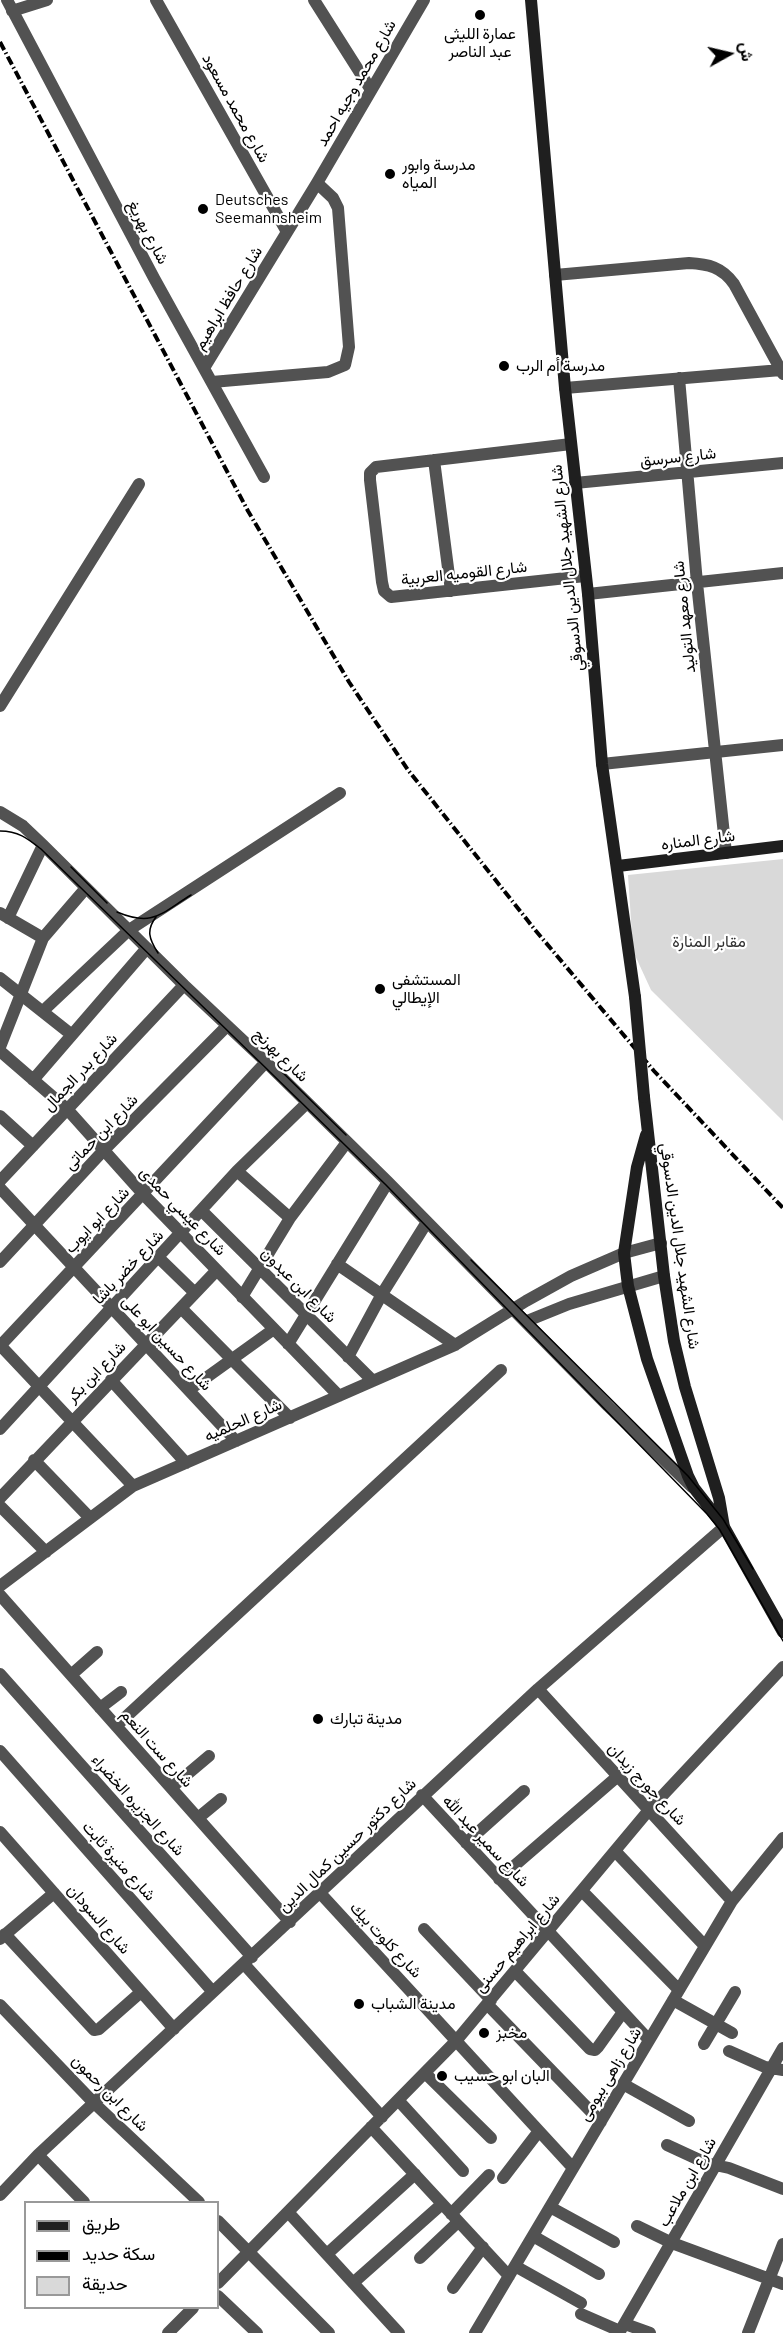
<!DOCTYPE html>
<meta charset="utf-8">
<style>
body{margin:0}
#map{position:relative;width:783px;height:2333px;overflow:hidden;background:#fff;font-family:Barlow,Vazirmatn,sans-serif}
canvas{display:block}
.legend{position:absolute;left:24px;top:2201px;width:195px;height:108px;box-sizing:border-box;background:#fff;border:2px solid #999;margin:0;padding:8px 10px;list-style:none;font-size:18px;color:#000}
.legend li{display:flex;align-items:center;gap:12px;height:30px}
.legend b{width:30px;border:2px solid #999}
.north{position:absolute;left:699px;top:24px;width:60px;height:60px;-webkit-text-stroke:4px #fff;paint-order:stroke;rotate:82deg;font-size:16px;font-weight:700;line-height:24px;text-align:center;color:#000}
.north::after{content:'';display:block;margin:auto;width:21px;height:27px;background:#000;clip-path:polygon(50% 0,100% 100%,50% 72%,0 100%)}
</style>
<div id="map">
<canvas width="783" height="2333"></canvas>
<ul class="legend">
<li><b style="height:8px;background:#1f1f1f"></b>طريق</li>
<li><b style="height:8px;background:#000"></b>سكة حديد</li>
<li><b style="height:16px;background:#d9d9d9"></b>حديقة</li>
</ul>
<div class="north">ش</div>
</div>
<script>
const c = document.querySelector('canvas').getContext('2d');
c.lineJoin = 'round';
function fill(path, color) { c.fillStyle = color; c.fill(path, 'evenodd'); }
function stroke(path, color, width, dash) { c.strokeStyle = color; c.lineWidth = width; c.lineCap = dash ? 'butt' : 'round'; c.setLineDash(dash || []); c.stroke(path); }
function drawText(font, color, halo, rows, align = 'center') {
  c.font = font + ' Barlow,Vazirmatn,sans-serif'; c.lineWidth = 4.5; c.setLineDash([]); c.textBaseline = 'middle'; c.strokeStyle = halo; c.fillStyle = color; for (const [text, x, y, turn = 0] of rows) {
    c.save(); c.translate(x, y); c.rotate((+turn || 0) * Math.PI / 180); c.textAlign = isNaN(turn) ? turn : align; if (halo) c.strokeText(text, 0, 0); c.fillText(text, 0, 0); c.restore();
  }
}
fill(new Path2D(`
 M 783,859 L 783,1121 L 651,990 L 633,951 L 628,875 Z`), '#d9d9d9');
stroke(new Path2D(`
 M 7,0 L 154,278 L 264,477
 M 156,0 L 287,232
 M 314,0 L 371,90
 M 12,11 L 47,0
 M 555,275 L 689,263 C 708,264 722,267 734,284 L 783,374
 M 204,368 L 317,183 L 424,0
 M 679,378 L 697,583 L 726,853
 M 212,382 L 328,372 L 345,365 L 349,347 L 338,208 L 333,198 L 317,183
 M 565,388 L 781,370
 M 571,444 L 376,467 L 370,473 L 370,480 L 382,582 L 384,591 L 391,597 L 585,576
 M 434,460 L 451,591
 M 575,483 L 783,463
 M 588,594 L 783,573
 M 0,706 L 139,484
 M 602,764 L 783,745
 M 0,812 L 23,826 L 43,845 L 184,985 L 266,1062 L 388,1182 L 608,1406 L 692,1487
 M 0,913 L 43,938
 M 8,918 L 43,845
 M 0,978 L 72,1035
 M 43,1011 L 129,930 L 340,793
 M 0,1047 L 43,938 L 86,888
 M 0,1051 L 67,1109 L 144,1195 L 339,1396
 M 33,1080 L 147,948
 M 0,1116 L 33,1146
 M 237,1171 L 290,1218
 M 0,1181 L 184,985
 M 0,1188 L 236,1441
 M 202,1211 L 373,1381
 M 159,1258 L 195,1293
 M 0,1262 L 103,1151 L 227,1026
 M 337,1264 L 455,1345
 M 242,1297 L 290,1218 L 347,1142
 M 181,1308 L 290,1418
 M 527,1321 L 569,1304 L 664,1276
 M 288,1344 L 388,1182
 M 0,1345 L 133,1486
 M 0,1346 L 266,1062
 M 348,1357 L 382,1294 L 427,1222
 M 111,1380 L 186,1463
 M 189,1390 L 274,1329
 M 0,1429 L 237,1171 L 307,1103
 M 34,1460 L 90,1518
 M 0,1498 L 217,1270
 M 0,1506 L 46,1552
 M 0,1586 L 133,1486 L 455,1345 L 526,1301 L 571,1276 L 624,1253 L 661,1243
 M 0,1595 L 290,1922
 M 0,1674 L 252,1957
 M 71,1675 L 97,1652
 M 538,1689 L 732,1901
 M 100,1708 L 121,1692
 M 116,1726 L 501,1370
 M 0,1751 L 213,1992
 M 171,1788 L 209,1756
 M 422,1795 L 649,2040
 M 198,1818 L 221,1799
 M 0,1832 L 174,2029
 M 466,1843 L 524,1791
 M 615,1851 L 705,1946
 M 499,1879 L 618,1776
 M 582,1891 L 679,1990
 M 321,1894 L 573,2168
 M 424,1929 L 491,2000
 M 5,1934 L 94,2030 L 99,2029 L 141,1992
 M 0,1939 L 54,1893
 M 244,1964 L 382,2117
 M 515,1971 L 590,2049 L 595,2050 L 598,2047 L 623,2012
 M 673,2000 L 732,2033
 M 487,2004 L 601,2122
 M 0,2005 L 94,2103 L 199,2202
 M 704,2044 L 735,1992
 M 729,2051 L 765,2067 L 783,2070
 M 425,2073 L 491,2138
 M 623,2084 L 689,2121
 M 398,2100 L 463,2171
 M 371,2127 L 509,2276
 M 667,2145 L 706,2163 L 729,2168 L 783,2189
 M 38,2155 L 84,2202
 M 503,2178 L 539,2131
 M 0,2195 L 38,2155 L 538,1689 L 724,1527
 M 550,2207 L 614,2242
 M 288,2212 L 399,2333
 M 451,2214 L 489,2175
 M 218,2221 L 329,2333
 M 637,2226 L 672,2243 L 783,2284
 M 533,2236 L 599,2274
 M 327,2254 L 415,2174
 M 420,2258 L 458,2222
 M 515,2266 L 581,2303
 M 218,2283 L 456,2041 L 649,1810 L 783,1667
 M 353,2283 L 442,2204
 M 453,2288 L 483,2247
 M 218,2296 L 257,2333
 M 581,2314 L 620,2331
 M 625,2324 L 650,2333
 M 168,2333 L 193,2308
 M 475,2333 L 732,1901 L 783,1838
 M 619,2333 L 783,2048
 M 748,2333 L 783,2244`), '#525252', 12);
stroke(new Path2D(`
 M 531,0 L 565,388 L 588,594 L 602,764 L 635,997
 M 618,866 L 783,846
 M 644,1097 L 664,1276 L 674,1341 L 685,1387 L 719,1498 L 724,1527 L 783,1632
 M 646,1135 L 637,1167 L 624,1253 L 628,1286 L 647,1359 L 688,1476 L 694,1488 L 722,1524`), '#1f1f1f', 12);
stroke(new Path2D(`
 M 0,831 C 18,831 27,838 41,849 L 386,1185 L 707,1514 L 720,1530 L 783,1641
 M 71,867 L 107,903
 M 117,912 C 153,927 160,914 191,895
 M 156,917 C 146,930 149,939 158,953
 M 277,1067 L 346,1135
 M 471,1260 L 688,1476 L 723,1519 L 753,1569`), '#000', 1.5);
stroke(new Path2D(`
 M 0,42 L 248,511 L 349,682 L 408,770 L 536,931 L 654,1071 L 783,1208`), '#000', 4, [9, 3, 1.5, 3]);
stroke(new Path2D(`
 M 635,997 L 644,1097`), '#1f1f1f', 12);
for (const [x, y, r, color] of [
 [480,15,6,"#000"],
 [390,174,6,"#000"],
 [203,209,6,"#000"],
 [504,366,6,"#000"],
 [380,989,6,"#000"],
 [318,1719,6,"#000"],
 [359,2004,6,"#000"],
 [484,2033,6,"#000"],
 [442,2076,6,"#000"]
]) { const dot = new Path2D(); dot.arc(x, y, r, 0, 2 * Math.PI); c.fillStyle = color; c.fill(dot); stroke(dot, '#fff', 2); }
drawText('16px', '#000', '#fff', [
 ["عمارة الليثى",480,34,"center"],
 ["عبد الناصر",480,52,"center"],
 ["مدرسة وابور",402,165],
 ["المياه",402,183],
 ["Deutsches",215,200],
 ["Seemannsheim",215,218],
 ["مدرسة أم الرب",516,366],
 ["المستشفى",392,980],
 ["الإيطالي",392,998],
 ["مدينة تبارك",330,1719],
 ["مدينة الشباب",371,2004],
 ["مخبز",496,2033],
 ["البان ابو حسيب",454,2076]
], 'left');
drawText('16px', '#000', '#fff', [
 ["شارع محمد وجيه احمد",356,83,-60],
 ["شارع محمد مسعود",236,108,61],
 ["شارع بهريغ",148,232,62],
 ["شارع حافظ ابراهيم",228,298,-59],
 ["شارع سرسق",678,457,-6],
 ["شارع الشهيد جلال الدين الدسوقي",567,568,-96],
 ["شارع القوميه العربية",464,573,-6],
 ["شارع معهد التوليد",684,617,-96],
 ["شارع المناره",698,840,-7],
 ["شارع بهرنج",281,1055,44],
 ["شارع بدر الجمال",80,1072,-47],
 ["شارع ابن حماتى",101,1132,-46],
 ["شارع عيسي حمدى",183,1211,46],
 ["شارع ابو ايوب",97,1220,-46],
 ["شارع الشهيد جلال الدين الدسوقي",680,1246,82],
 ["شارع خضر باشا",128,1267,-47],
 ["شارع ابن عبدون",299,1285,45],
 ["شارع حسين ابو على",167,1343,47],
 ["شارع ابن بكر",96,1372,-46],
 ["شارع الحلميه",243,1420,-24],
 ["شارع ست النعم",157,1748,48],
 ["شارع جورج زيدان",647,1784,47],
 ["شارع الجزيره الخضراء",138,1805,48],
 ["شارع سمير عبد الله",486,1841,47],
 ["شارع دكتور حسين كمال الدين",347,1845,-44],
 ["شارع منيرة ثابت",119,1861,48],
 ["شارع السودان",99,1919,49],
 ["شارع كلوت بيك",386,1940,47],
 ["شارع ابراهيم حسنى",517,1943,-50],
 ["شارع زاهى بيومى",610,2074,-59],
 ["شارع ابن رحمون",110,2093,45],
 ["شارع ابن ملاعب",687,2182,-60]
]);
drawText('16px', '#303030', '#fff', [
 ["مقابر المنارة",709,942]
]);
</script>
